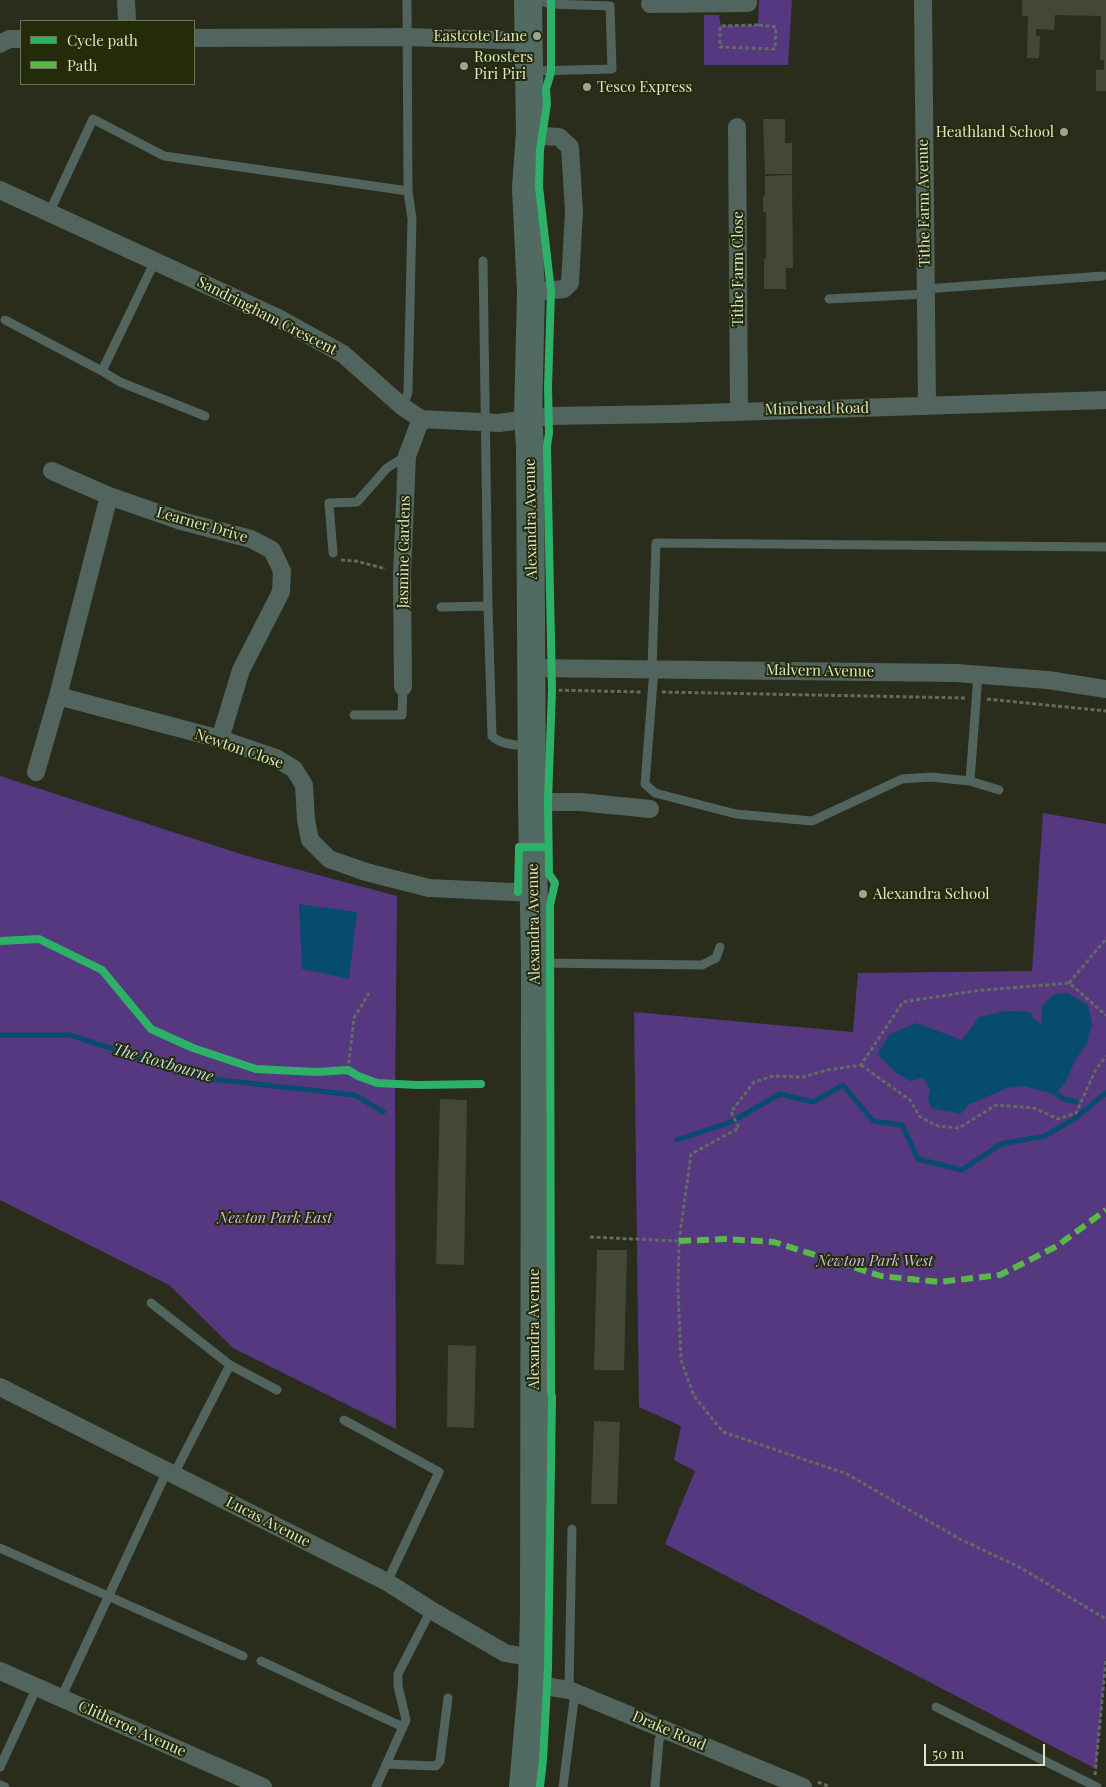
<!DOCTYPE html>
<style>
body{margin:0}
#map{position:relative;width:1106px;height:1787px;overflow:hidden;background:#2a2d1b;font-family:"Playfair Display",serif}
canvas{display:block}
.legend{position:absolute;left:20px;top:20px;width:175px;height:65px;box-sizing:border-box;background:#242b08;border:1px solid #6e7558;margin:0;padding:6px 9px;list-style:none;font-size:15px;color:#dee3d0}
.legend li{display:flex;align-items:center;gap:10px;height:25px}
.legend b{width:25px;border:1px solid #6e7558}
.scale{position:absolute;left:924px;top:1744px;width:121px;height:22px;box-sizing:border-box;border:2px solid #dee3d0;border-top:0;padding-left:6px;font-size:15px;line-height:18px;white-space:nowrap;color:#dee3d0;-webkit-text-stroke:4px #242b08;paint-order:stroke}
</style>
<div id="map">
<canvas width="1106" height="1787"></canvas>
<ul class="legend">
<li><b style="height:6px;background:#2db169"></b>Cycle path</li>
<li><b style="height:6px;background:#58b947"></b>Path</li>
</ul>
<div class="scale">50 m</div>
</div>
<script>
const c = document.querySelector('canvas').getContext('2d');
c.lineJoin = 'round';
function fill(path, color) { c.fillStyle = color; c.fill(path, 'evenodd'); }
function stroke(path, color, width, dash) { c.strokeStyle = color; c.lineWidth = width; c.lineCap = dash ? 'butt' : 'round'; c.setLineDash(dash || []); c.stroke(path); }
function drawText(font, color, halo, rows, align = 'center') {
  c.font = font + ' "Playfair Display",serif'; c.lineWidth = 4; c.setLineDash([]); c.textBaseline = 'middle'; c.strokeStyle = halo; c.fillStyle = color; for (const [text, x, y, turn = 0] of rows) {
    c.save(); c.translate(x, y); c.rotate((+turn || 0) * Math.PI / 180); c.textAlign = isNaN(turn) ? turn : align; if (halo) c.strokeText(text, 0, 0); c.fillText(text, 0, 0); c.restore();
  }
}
fill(new Path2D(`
 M 759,0 L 792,0 L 788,65 L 704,65 L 704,15 L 719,15 L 721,26 L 758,25 Z
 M 0,776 L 247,856 L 397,896 L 395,1100 L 396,1429 L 233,1348 L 169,1285 L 0,1200 Z
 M 1043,813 L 1106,824 L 1106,1657 L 1096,1769 L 665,1544 L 695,1471 L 674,1460 L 681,1426 L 639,1407 L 634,1012 L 853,1032 L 858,973 L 1032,971 Z`), '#55387f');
fill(new Path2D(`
 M 299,904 L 357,912 L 349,979 L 302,969 Z
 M 1068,993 L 1088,1005 L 1092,1024 L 1087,1044 L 1075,1060 L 1066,1082 L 1057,1092 L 1051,1093 L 1023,1086 L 1007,1088 L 968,1105 L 961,1114 L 931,1108 L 928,1099 L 930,1089 L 923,1078 L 910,1081 L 895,1072 L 877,1054 L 890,1034 L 916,1023 L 962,1040 L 979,1017 L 1006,1011 L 1030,1012 L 1034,1019 L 1042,1024 L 1042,1006 L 1053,995 Z`), '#074c6d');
stroke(new Path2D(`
 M 0,1035 L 70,1035 L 202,1078 L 355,1095 L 383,1112
 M 1054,1092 L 1064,1099 L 1076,1102
 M 677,1140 L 731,1122 L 780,1094 L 813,1102 L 843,1085 L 873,1121 L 902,1125 L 918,1159 L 962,1170 L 1001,1144 L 1045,1136 L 1074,1119 L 1106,1093`), '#074c6d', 5);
fill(new Path2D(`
 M 1022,0 L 1106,0 L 1106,91 L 1096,91 L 1096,70 L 1104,70 L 1104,60 L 1100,60 L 1101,16 L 1055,15 L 1054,30 L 1036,29 L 1036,36 L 1040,36 L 1039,58 L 1027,58 L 1028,16 L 1022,16 Z
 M 763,119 L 785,119 L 785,143 L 792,143 L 792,174 L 765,174 Z
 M 792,175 L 793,268 L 786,268 L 786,289 L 764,289 L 764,259 L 766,259 L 766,212 L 763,212 L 763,196 L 765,197 L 765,176 Z
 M 440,1099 L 467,1100 L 464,1265 L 436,1264 Z
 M 597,1250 L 627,1250 L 624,1370 L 594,1370 Z
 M 448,1345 L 476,1346 L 474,1428 L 447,1427 Z
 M 594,1421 L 620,1422 L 617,1504 L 591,1504 Z`), '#464638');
stroke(new Path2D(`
 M 759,25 L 776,27 L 775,49 L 720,47 L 720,26 Z
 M 341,560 L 356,561 L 386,569
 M 552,690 L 641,692
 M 662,692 L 966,698
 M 987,699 L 1106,711
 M 1069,983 L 1106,939
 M 861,1065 L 910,1100 L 920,1117 L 938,1126 L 959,1128 L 996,1105 L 1034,1108 L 1058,1119 L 1076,1113 L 1095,1071 L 1106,1056
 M 348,1070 L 354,1018 L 369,993
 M 590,1237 L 679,1241 L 678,1289 L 681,1360 L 694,1396 L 723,1432 L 847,1474 L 958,1538 L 1021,1568 L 1106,1619
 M 679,1241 L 691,1154 L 739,1128 L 731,1112 L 754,1082 L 773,1076 L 803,1077 L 827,1070 L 861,1065 L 903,1002 L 974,991 L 1069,983 L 1106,1015
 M 1095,1775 L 1106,1658
 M 818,1782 L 830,1787`), '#5f6b63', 3, [4, 2.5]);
stroke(new Path2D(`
 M 533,71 L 612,69 L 610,6 L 551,4 L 535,0
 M 49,213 L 93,119 L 164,156 L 408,191
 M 483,261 L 488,606 L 492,736 C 501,745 517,745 529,746
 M 925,289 L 1103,276
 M 829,299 L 925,294
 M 5,320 L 102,371 L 155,261
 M 102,371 L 120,382 L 205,416
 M 403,407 L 408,392 L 412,219 L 408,191 L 407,0
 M 333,553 L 329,503 L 357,502 L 387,468 L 406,456
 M 441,607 L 488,606
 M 652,669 L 656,543 L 1106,547
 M 654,669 L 645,784 L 655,793 L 736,814 L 812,821 L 902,779 L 931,777 L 970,781 L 999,790
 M 354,715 L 402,715 L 403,687
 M 970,781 L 978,675
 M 537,963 L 702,965 L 716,958 L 720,947
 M 151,1303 L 230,1365 L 277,1390
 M 344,1420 L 439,1472 L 387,1582
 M 174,1474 L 230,1365
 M 0,1548 L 243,1656
 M 261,1661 L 403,1727
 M 569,1690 L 572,1529
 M 61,1698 L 167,1471
 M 936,1707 L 1097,1787
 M 386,1764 L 436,1766 L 440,1761 L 448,1698
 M 0,1767 L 37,1687
 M 0,1785 L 5,1787
 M 376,1787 L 406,1720 L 398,1686 L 398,1674 L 431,1610
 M 563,1787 L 575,1692
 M 655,1787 L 659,1740 L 665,1729`), '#51645e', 9);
stroke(new Path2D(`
 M 126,0 L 127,21
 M 923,0 L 927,406
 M 650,4 L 748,3 L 748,0
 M 194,38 L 408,37 L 528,41
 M 0,44 L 9,39 L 21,39
 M 737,127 L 739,411
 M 530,132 L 543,136 L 559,137 L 570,147 L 574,211 L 570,283 L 564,289 L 531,292
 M 0,190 L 276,317 L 343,354 L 403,407 L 421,419 L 499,423 L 549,416 L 672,414 L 1106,400
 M 52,471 L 109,496 L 181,521 L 251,539 L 272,550 L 282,571 L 281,592 L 241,670 L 220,739
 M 532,668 L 956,673 L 1048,680 L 1106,689
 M 403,687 L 402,574 L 407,456 L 421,419
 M 58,696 L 220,739 L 276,758 L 294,769 L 304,785 L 306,820 L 310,840 L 329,859 L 366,872 L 429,888 L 533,893
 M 36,772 L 58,696 L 109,496
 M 532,802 L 580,802 L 650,809
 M 0,1387 L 387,1582 L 431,1610 L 505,1653 L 533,1658
 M 0,1671 L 263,1787
 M 532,1684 L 569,1690 L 803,1787`), '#51645e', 18);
stroke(new Path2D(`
 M 523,1787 L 532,1684 L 534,1616 L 535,963 L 532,802 L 530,446 L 528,418 L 531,292 L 526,188 L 530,132 L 528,0`), '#526b62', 28);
stroke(new Path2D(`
 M 679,1241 L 725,1239 L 774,1242 L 881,1276 L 939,1282 L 1000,1275 L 1057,1246 L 1106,1210`), '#58b947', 6, [12, 6]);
stroke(new Path2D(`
 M 518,892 L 519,847 L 548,847
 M 0,941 L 39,939 L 102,970 L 151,1029 L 193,1048 L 256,1069 L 316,1072 L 348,1070 L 358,1076 L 377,1083 L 417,1085 L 481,1084
 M 540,1787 L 543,1760 L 548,1668 L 552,1397 L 551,1392 L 550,905 L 555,883 L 549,874 L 548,801 L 552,690 L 547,446 L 549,433 L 548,388 L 551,291 L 539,187 L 540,150 L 547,104 L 546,89 L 551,72 L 551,0`), '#2db169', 8);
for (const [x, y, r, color] of [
 [537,36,5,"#9fa391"],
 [464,66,5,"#9fa391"],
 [587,87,5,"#9fa391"],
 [1064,132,5,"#9fa391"],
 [863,894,5,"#9fa391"]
]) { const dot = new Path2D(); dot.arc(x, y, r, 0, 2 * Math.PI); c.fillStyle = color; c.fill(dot); stroke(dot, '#242b08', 2); }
drawText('15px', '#dee3d0', '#242b08', [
 ["Eastcote Lane",527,36,"right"],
 ["Roosters",474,57],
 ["Piri Piri",474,74],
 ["Tesco Express",597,87],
 ["Heathland School",1054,132,"right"],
 ["Alexandra School",873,894]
], 'left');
drawText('15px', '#dee3d0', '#242b08', [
 ["Tithe Farm Avenue",924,203,-91],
 ["Tithe Farm Close",738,269,-90],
 ["Sandringham Crescent",267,316,27],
 ["Minehead Road",817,409,-1],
 ["Alexandra Avenue",531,519,-91],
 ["Learner Drive",202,525,16],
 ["Jasmine Gardens",404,552,-89],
 ["Malvern Avenue",820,671,1],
 ["Newton Close",239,749,19],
 ["Alexandra Avenue",534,924,-91],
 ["Alexandra Avenue",534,1329,-90],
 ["Lucas Avenue",268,1522,27],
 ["Clitheroe Avenue",132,1729,24],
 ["Drake Road",669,1731,23]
]);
drawText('italic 15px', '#cabbee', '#242b08', [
 ["Newton Park East",275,1218],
 ["Newton Park West",875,1261]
]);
drawText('italic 16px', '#c0d9ea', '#242b08', [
 ["The Roxbourne",163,1063,16]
]);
</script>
